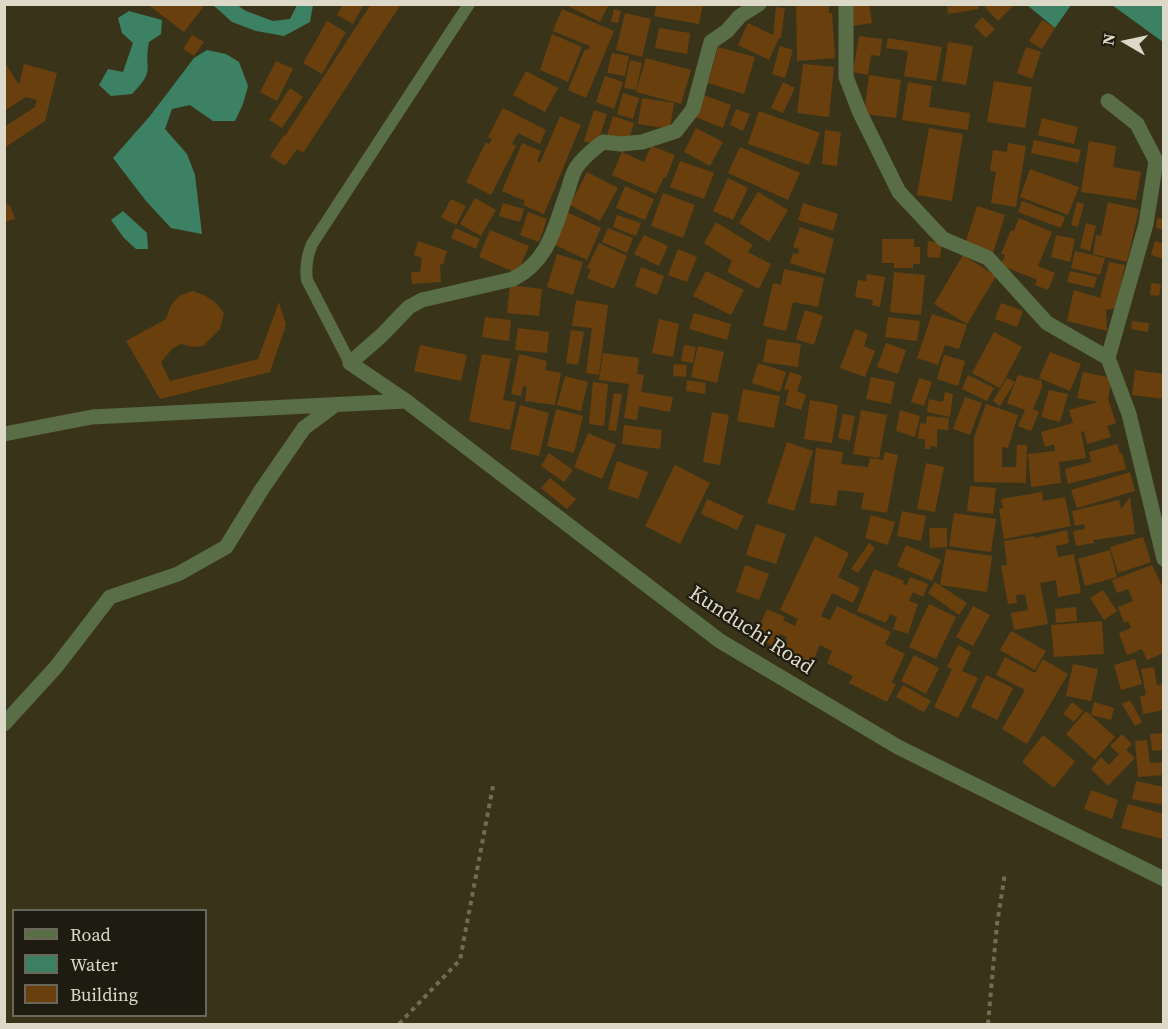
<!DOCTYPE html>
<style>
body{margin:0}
#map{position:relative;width:1168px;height:1029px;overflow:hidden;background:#393419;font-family:"Source Serif 4",serif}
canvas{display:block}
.frame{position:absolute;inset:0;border:6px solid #dcd9c9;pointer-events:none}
.legend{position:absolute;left:12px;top:909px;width:195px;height:108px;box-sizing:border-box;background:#1e1b10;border:2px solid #6a675a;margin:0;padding:8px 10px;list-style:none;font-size:18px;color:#dcd9c9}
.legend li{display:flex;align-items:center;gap:12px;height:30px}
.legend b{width:30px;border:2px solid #6a675a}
.north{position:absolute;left:1096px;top:12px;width:60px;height:60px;-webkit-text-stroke:4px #1e1b10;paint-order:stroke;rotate:279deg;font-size:16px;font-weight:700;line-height:24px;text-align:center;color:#dcd9c9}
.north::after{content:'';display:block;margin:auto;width:21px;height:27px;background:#dcd9c9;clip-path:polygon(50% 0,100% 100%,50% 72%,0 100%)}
</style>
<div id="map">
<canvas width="1168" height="1029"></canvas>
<div class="frame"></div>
<ul class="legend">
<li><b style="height:8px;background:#596e46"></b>Road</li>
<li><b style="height:16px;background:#3c8164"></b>Water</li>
<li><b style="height:16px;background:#693f0e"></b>Building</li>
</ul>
<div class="north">N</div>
</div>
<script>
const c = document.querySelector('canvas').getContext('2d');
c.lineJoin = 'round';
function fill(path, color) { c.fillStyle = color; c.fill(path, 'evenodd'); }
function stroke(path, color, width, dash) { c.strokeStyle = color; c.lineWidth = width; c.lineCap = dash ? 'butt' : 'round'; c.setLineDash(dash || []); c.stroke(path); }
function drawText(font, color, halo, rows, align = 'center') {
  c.font = font + ' "Source Serif 4",serif'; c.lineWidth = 4.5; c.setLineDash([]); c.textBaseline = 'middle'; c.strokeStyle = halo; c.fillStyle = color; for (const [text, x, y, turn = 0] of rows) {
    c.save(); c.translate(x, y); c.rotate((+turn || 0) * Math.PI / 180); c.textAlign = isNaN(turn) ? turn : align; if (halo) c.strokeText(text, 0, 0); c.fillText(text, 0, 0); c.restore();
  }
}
fill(new Path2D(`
 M 213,5 L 237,5 L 246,11 L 273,21 L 290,19 L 297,5 L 313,5 L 310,22 L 284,36 L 256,31 L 232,22 Z
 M 1027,5 L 1071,5 L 1055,28 Z
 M 1112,5 L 1163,5 L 1163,42 Z
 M 129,11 L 162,20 L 161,34 L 149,42 C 143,70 157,69 132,94 L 111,96 L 99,85 L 108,69 L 123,72 L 133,43 L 122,33 L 118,18 Z
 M 207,50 L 226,54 L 239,62 L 248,86 L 243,104 L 235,121 L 213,121 L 190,105 L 172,109 L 165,129 L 187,154 L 195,175 L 202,234 L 171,228 L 146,201 L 113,158 L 150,116 L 194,58 Z
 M 123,211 L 147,233 L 148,249 L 136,249 L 124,238 L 111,220 Z`), '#3c8164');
fill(new Path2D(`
 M 147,4 L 202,4 L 204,6 L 184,32 Z
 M 343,4 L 364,4 L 353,24 L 337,15 Z
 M 371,4 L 401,4 L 303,153 L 297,149 L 285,166 L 270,156 L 284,135 L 285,136 Z
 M 568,4 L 605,4 L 608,6 L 600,22 L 568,6 Z
 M 657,4 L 703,4 L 699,24 L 654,16 Z
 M 796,4 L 829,4 L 829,13 L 832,13 L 835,58 L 797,61 Z
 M 850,4 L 869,4 L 872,23 L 853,26 Z
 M 947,4 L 978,4 L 979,9 L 948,14 Z
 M 982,4 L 1015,4 L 998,21 Z
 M 776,7 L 785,8 L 781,38 L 779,38 L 769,60 L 738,45 L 748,23 L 773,35 Z
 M 562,9 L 614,31 L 586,98 L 568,90 L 585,49 L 588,50 L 590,46 L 553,31 Z
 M 614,9 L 621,11 L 618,23 L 611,22 Z
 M 625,13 L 651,19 L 642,57 L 616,50 Z
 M 982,17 L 995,29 L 986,38 L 974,26 Z
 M 1042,20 L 1055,28 L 1042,49 L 1029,41 Z
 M 327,21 L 346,32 L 322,74 L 303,63 Z
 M 659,28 L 690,33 L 687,54 L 655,48 Z
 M 552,34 L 582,47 L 568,82 L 540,70 Z
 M 192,35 L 204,42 L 194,56 L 183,49 Z
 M 859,36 L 882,39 L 880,56 L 871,55 L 868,75 L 853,72 Z
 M 888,38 L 942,47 L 936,81 L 904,76 L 908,51 L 886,48 Z
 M 948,42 L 973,46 L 966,85 L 942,81 Z
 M 780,46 L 793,50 L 785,78 L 772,74 Z
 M 718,47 L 755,57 L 744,94 L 708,83 Z
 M 1026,47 L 1041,52 L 1032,79 L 1017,73 Z
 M 612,53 L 629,56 L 625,76 L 607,73 Z
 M 646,58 L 691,70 L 681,104 L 636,92 Z
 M 630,60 L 642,63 L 636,90 L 624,88 Z
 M 4,61 L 19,85 L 24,64 L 57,73 L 45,121 L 4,148 L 4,127 L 35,107 L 37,100 L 26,97 L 4,111 Z
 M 276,61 L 293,69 L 277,101 L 260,92 Z
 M 803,64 L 834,67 L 829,117 L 797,113 Z
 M 526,71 L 558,88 L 545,112 L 513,95 Z
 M 869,75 L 901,80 L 896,118 L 864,114 Z
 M 605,76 L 623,82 L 614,109 L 596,102 Z
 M 994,81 L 1032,87 L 1025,128 L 987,122 Z
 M 783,82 L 795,88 L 783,113 L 771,108 Z
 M 908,82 L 932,86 L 929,107 L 970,113 L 968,130 L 902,120 Z
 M 290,88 L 303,97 L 282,128 L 269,120 Z
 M 623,93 L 639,98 L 633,119 L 617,114 Z
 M 701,94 L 731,105 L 723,128 L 693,116 Z
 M 642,98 L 674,103 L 670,129 L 638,124 Z
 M 503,108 L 546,130 L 540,144 L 518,133 L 512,144 L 516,146 L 491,195 L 466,182 L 486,142 L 489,144 L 492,139 L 488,137 Z
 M 736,109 L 750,114 L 743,131 L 730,125 Z
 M 594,110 L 607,114 L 597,145 L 584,141 Z
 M 759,111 L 820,133 L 809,165 L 748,144 Z
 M 560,116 L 581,125 L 544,214 L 523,205 L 525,201 L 502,191 L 522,143 L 541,151 L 537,161 L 540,163 Z
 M 613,116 L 634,123 L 628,142 L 607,135 Z
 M 1042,118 L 1078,127 L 1074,144 L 1038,135 Z
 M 696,128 L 723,142 L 710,166 L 684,152 Z
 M 929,128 L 963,134 L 952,201 L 917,195 Z
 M 825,130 L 841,132 L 837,166 L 822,164 Z
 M 1034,140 L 1081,150 L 1078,163 L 1031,153 Z
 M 1089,141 L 1116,146 L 1113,167 L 1141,172 L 1136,200 L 1081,192 Z
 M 1008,143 L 1026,146 L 1016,207 L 991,203 L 996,172 L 990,171 L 993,150 L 1007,152 Z
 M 651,146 L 675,155 L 666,178 L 664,177 L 656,194 L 612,175 L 622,152 L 644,162 Z
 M 740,147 L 800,173 L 788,200 L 728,173 Z
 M 680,161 L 714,173 L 704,199 L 670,187 Z
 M 1030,169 L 1079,187 L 1068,215 L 1020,197 Z
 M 587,172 L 618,188 L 600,221 L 570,205 Z
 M 728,178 L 748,188 L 733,220 L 713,211 Z
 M 625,186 L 654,199 L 645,220 L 616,208 Z
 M 758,192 L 788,210 L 769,242 L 739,223 Z
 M 663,193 L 695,205 L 683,238 L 651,226 Z
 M 4,197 L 8,206 L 10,205 L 15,219 L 4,222 Z
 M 475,198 L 496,210 L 481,236 L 460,224 Z
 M 451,199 L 466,206 L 456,225 L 441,217 Z
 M 1022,201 L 1065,217 L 1061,228 L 1018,212 Z
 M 1077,202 L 1084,204 L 1078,227 L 1071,225 Z
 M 1108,202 L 1139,209 L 1127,262 L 1093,254 L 1096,235 L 1101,236 Z
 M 503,203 L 524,209 L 520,222 L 499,216 Z
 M 803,203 L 838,214 L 833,231 L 798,220 Z
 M 977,206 L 1005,215 L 993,253 L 965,244 Z
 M 528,212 L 547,219 L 539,242 L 520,235 Z
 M 567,212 L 601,228 L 587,260 L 553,244 Z
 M 617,215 L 641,223 L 636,236 L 613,227 Z
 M 1019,218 L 1052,232 L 1038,266 L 1055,273 L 1048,290 L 1035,285 L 1037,280 L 1001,265 L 1005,255 L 1001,254 L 1011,230 L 1014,231 Z
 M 1157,218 L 1164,219 L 1164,230 L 1156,228 Z
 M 716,222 L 753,245 L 748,252 L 771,264 L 759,289 L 727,272 L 732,261 L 704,243 Z
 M 1086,223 L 1096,226 L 1090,251 L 1080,248 Z
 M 800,227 L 834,239 L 825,274 L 790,263 L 793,253 L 798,254 L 799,249 L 793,247 Z
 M 455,228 L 480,239 L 476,249 L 451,238 Z
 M 608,228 L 633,238 L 627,253 L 602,242 Z
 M 490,230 L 529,246 L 517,273 L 479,257 Z
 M 644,235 L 668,246 L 659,266 L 634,254 Z
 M 1056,235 L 1075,239 L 1070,262 L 1051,257 Z
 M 882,239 L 914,239 L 914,247 L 920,247 L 920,264 L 913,264 L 913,268 L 894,268 L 894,263 L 882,263 Z
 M 418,241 L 447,251 L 443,265 L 440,264 L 441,282 L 412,284 L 411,272 L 420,272 L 422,258 L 414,255 Z
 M 928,241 L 942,243 L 940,258 L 927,257 Z
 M 1155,241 L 1164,244 L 1164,259 L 1151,255 Z
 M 599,243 L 627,256 L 614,289 L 587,278 L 591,269 L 587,268 Z
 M 678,249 L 697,257 L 687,282 L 668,275 Z
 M 1075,251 L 1105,258 L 1100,275 L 1071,268 Z
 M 557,254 L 583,262 L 573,295 L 547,287 Z
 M 963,255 L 996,276 L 967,324 L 934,304 Z
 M 1109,262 L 1125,265 L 1116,308 L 1106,310 L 1107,331 L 1067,321 L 1074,290 L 1100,298 Z
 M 641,267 L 664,276 L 657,295 L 635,286 Z
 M 784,269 L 824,278 L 818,307 L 793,302 L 786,331 L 763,326 L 773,283 L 781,285 Z
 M 706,271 L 744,290 L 731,315 L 693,296 Z
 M 1070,271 L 1097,277 L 1094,288 L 1067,282 Z
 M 894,272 L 925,275 L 921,315 L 890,312 Z
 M 867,274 L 885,277 L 880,307 L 872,305 L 873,300 L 855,297 L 858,280 L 866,281 Z
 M 1151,283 L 1161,284 L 1159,296 L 1150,295 Z
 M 510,285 L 542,289 L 539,316 L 507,313 Z
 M 192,291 L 204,295 L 216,303 L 224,313 L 220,329 L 203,346 L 193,347 L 181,344 L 173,348 L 161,362 L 170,381 L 258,359 L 279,302 L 286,325 L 270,372 L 160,399 L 126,341 L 166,319 L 171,305 L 179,296 Z
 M 576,300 L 608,305 L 599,375 L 586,373 L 592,328 L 572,326 Z
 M 1001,303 L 1023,311 L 1017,327 L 995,319 Z
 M 805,310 L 823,316 L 814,345 L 796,339 Z
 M 694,313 L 731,324 L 727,340 L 689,329 Z
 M 932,314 L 967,325 L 959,349 L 945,345 L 938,365 L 917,358 Z
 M 485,317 L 511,320 L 509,341 L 482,337 Z
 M 888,317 L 920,321 L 917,341 L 885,337 Z
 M 659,319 L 679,324 L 673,357 L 652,353 Z
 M 1132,321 L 1149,323 L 1148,332 L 1131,329 Z
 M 518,328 L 549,332 L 547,353 L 515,350 Z
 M 855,329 L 868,334 L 864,346 L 875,351 L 865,377 L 840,368 Z
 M 571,330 L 584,332 L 578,365 L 566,363 Z
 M 994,332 L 1022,347 L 1000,388 L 972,373 Z
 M 767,339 L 801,344 L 798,367 L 763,362 Z
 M 886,343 L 906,350 L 898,374 L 877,367 Z
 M 420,345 L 467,355 L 461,381 L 414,371 Z
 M 684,345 L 696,347 L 693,363 L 681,361 Z
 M 698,346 L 724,352 L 717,383 L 691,377 Z
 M 1050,352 L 1081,364 L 1070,391 L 1039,378 Z
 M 603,353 L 639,358 L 637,374 L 644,375 L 641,392 L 673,397 L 670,412 L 639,406 L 637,420 L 624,418 L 629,384 L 599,380 Z
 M 482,354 L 511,359 L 503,400 L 516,402 L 510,430 L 469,421 Z
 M 519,354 L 547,361 L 545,370 L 561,373 L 555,405 L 525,401 L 527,387 L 523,386 L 521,396 L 511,394 Z
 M 944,355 L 965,361 L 958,386 L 937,379 Z
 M 758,363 L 786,372 L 780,392 L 752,383 Z
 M 674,364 L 687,365 L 686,377 L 673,376 Z
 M 1135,370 L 1164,374 L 1164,399 L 1132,395 Z
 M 790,372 L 802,376 L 797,391 L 806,395 L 801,410 L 785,405 L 789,390 L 784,389 Z
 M 1083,372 L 1112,378 L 1108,399 L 1116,423 L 1107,426 L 1111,437 L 1087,444 L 1084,431 L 1081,432 L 1086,458 L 1059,462 L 1061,483 L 1031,487 L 1028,454 L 1055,451 L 1054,444 L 1045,447 L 1041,432 L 1073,423 L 1069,410 L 1098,402 L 1077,398 Z
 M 968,375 L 994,388 L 987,401 L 962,389 Z
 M 1018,375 L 1042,381 L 1041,384 L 1043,385 L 1033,409 L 1039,412 L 1031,431 L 1018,426 L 1025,410 L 1007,403 Z
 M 565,376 L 588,382 L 581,411 L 557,405 Z
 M 871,377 L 895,382 L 891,404 L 866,399 Z
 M 919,378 L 932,382 L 924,406 L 911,402 Z
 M 1007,378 L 1015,382 L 1000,406 L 993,401 Z
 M 687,380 L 706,383 L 705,394 L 686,391 Z
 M 593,382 L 608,384 L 604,426 L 589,424 Z
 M 743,389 L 780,396 L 774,428 L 737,421 Z
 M 1049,390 L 1068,394 L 1060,422 L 1041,417 Z
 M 945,392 L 953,394 L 950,417 L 927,412 L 929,399 L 943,402 Z
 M 614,393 L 622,394 L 616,431 L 608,430 Z
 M 965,397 L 982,403 L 970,435 L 953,429 Z
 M 810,400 L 838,405 L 832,443 L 804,439 Z
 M 986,404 L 1018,415 L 1008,448 L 1002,447 L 1002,467 L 1016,467 L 1017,445 L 1027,445 L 1026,483 L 974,482 L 974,437 Z
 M 520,405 L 549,413 L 539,456 L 510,449 Z
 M 556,409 L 583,416 L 574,453 L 547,446 Z
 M 861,410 L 887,415 L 879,458 L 853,454 Z
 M 900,410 L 920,416 L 915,437 L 896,431 Z
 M 712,412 L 729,415 L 720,465 L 703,462 Z
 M 843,414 L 855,416 L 850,441 L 838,438 Z
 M 927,416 L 949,418 L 948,430 L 937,429 L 937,447 L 930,446 L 930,449 L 925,449 L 925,439 L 918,439 L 920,423 L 926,424 Z
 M 624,425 L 662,430 L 660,449 L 622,444 Z
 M 588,433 L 616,445 L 602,479 L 574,467 Z
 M 787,442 L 813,451 L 794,511 L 767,503 Z
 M 1117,444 L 1120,453 L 1122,453 L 1126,469 L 1068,484 L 1065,469 L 1091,462 L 1089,452 Z
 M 816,448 L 843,452 L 841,464 L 868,467 L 870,458 L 883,460 L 885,452 L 898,455 L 887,513 L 861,509 L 864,493 L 838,490 L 836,506 L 810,503 Z
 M 549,453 L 573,470 L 564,482 L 541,466 Z
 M 617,461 L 648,472 L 638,499 L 608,489 Z
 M 926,463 L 944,467 L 935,512 L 917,509 Z
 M 675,465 L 710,483 L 680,544 L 645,526 Z
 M 1130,472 L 1135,491 L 1077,508 L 1071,490 Z
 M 550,478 L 576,499 L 567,509 L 541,488 Z
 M 970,486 L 996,488 L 993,514 L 967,511 Z
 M 1042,492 L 1043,501 L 1065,497 L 1071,526 L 1004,539 L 999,509 L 1003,508 L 1001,499 Z
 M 1130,497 L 1135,534 L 1093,540 L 1094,543 L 1076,546 L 1073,531 L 1085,529 L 1084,524 L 1075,526 L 1072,511 L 1119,500 L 1121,509 Z
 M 707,499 L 744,516 L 737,530 L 701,514 Z
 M 902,511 L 926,516 L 921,541 L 897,536 Z
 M 954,513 L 996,519 L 991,552 L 949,546 Z
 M 871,515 L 895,522 L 888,545 L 865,538 Z
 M 756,524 L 786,534 L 776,564 L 746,555 Z
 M 929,528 L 947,528 L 947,547 L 930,548 Z
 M 1067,530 L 1069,543 L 1056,546 L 1058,557 L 1074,554 L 1081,593 L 1058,597 L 1056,580 L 1040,583 L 1048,624 L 1014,630 L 1011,613 L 1028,610 L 1025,594 L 1016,595 L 1017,603 L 1008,604 L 1001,566 L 1007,565 L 1004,541 L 1035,536 L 1035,538 Z
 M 815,536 L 849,553 L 838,577 L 860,588 L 853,603 L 832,593 L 821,616 L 830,620 L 837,606 L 891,632 L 885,644 L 905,654 L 892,682 L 896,684 L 887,702 L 849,683 L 853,676 L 827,663 L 832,651 L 820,645 L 811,665 L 781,651 L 787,637 L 780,634 L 773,646 L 754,637 L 767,609 L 785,617 L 783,620 L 795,626 L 798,619 L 780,610 Z
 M 1143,537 L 1151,562 L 1118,573 L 1110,547 Z
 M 869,543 L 875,548 L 858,573 L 851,569 Z
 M 906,545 L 941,560 L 932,581 L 897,566 Z
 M 946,549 L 992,556 L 987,592 L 940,585 Z
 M 1110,550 L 1117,577 L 1085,586 L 1078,559 Z
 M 745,565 L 769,574 L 759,600 L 736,592 Z
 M 1152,565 L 1164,590 L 1164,653 L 1147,660 L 1142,649 L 1127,655 L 1119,633 L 1131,628 L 1128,621 L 1124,623 L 1118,607 L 1133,601 L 1128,589 L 1117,593 L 1112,580 Z
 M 874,569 L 904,581 L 903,584 L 907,585 L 910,577 L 928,584 L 923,597 L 913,592 L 909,601 L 918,604 L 908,634 L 893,629 L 897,617 L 890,614 L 886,623 L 857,611 Z
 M 935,582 L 967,603 L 959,615 L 928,593 Z
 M 1103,590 L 1117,611 L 1104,620 L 1090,598 Z
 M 929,604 L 956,617 L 936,659 L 909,647 Z
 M 973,606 L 990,615 L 973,646 L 956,637 Z
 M 1076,607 L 1077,621 L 1056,623 L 1055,609 Z
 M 1102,621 L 1104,654 L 1054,657 L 1051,625 Z
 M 1011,631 L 1046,651 L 1035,670 L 1000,650 Z
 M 958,645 L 971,652 L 962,671 L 978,678 L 958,718 L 934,707 L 952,669 L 947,667 Z
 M 914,655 L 939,668 L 926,694 L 901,681 Z
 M 1005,657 L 1035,673 L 1043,659 L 1068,674 L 1027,744 L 1002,729 L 1025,690 L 996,675 Z
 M 1135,659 L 1142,684 L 1121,690 L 1114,665 Z
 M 1073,664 L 1098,669 L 1091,701 L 1066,696 Z
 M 1154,667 L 1157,685 L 1164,684 L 1164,710 L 1143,714 L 1140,696 L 1146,695 L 1141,669 Z
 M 986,675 L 1013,688 L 997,720 L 971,707 Z
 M 903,685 L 931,701 L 924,712 L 896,697 Z
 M 1130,700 L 1142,722 L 1135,726 L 1122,704 Z
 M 1072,702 L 1083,711 L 1074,722 L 1063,714 Z
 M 1094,702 L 1114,708 L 1111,720 L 1091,715 Z
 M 1086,711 L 1115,737 L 1095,760 L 1066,734 Z
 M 1164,733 L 1164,750 L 1152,751 L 1150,734 Z
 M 1122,734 L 1132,744 L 1126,750 L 1135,758 L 1108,786 L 1091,769 L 1101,757 L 1109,765 L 1119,754 L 1110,746 Z
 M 1043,735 L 1075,761 L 1054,788 L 1022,762 Z
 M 1147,740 L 1150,763 L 1164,762 L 1164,775 L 1138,777 L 1135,741 Z
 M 1136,781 L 1164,787 L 1164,805 L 1132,799 Z
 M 1091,790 L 1118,800 L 1112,819 L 1084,809 Z
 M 1128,804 L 1164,814 L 1162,839 L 1121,828 Z`), '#693f0e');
stroke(new Path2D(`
 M 399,1024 L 460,960 L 493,786
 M 988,1024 L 997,924 L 1005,873`), '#716c55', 4, [4.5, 4.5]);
stroke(new Path2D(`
 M 350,363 L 307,280 C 305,266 307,256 312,244 L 469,4`), '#596e46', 12);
stroke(new Path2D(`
 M 759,4 L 740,16 L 727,31 L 711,42 L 693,109 L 676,131 L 642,142 L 621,144 L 603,142 C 593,150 583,157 576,168 C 572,175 570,183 568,190 C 554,227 550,260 513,279 L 422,300 L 409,307 L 382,335 L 350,363 L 406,401 L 720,641 L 898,747 L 1164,879
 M 846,4 L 846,77 L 860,113 L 899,192 L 943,239 L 988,258 L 1047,323 L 1108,358 L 1129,414 L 1164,559
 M 1108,101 L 1137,124 L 1156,161 L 1146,224 L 1108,358
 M 4,434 L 92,417 L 406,401
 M 4,724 L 56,667 L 110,597 L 178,574 L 226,547 L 262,489 L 304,428 L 335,405`), '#596e46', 15);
drawText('21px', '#dcd9c9', '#1e1b10', [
 ["Kunduchi Road",751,631,33]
]);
</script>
